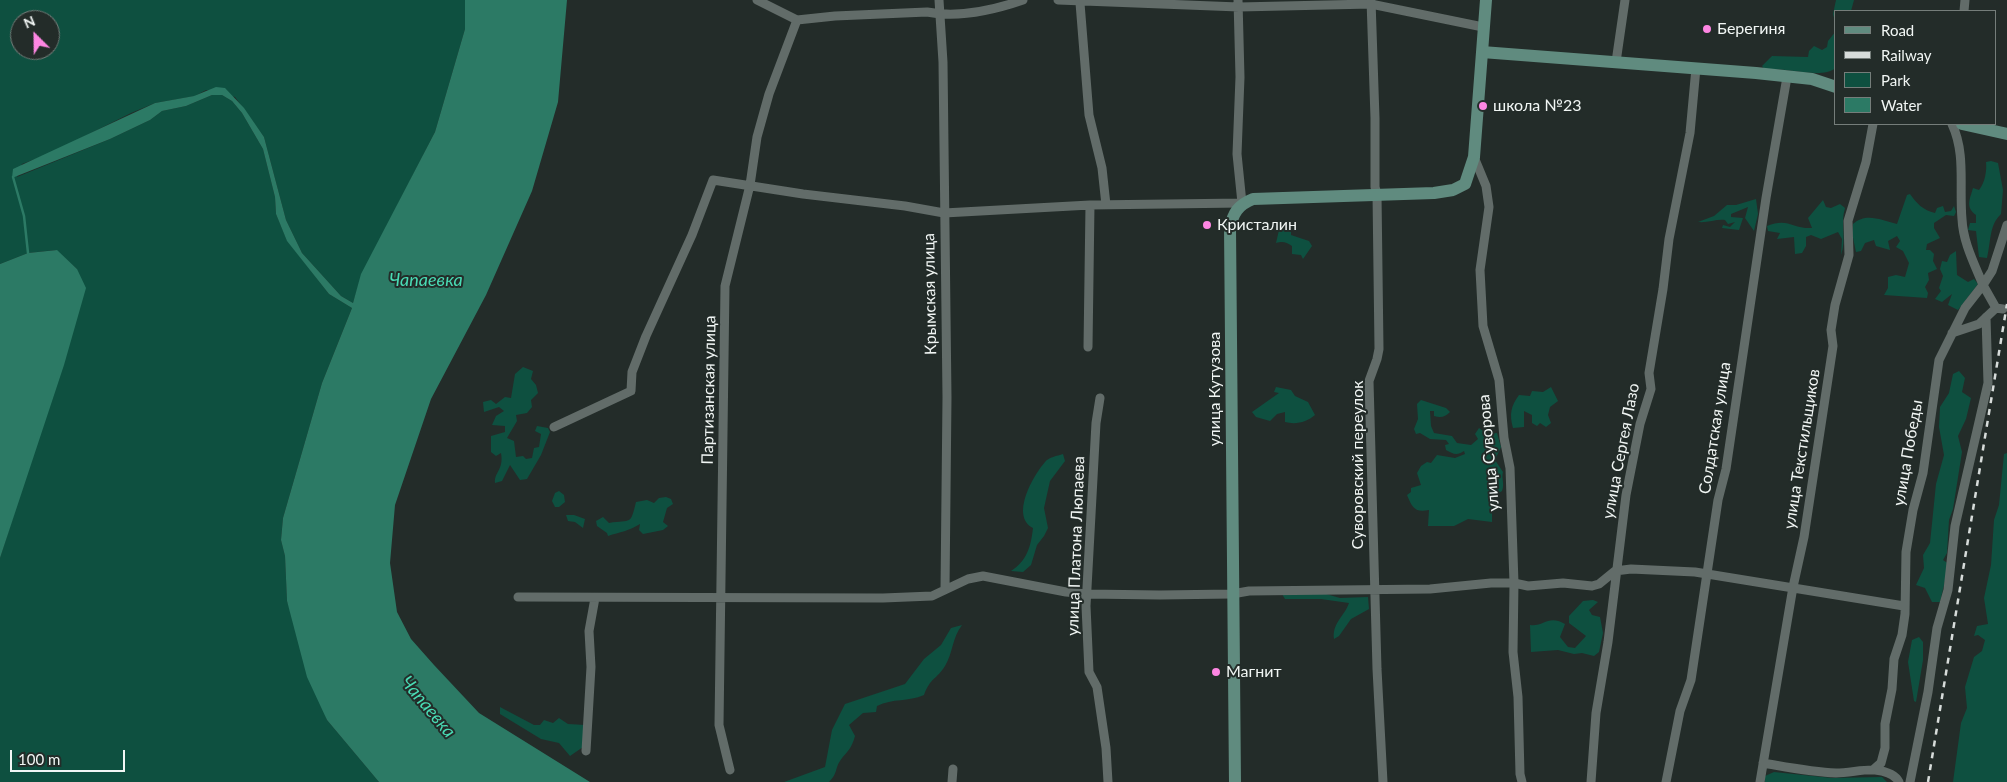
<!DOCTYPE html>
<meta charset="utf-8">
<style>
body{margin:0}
#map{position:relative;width:2007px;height:782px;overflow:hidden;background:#232c29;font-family:Lato,sans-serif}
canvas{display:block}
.legend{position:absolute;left:1834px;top:10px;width:162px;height:115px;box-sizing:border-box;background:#232c29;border:1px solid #757d7a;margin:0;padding:6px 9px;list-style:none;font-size:15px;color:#f1f6f4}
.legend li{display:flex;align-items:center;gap:10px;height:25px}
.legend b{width:25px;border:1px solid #757d7a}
.north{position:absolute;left:10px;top:10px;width:50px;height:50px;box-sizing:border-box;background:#232c29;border:1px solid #757d7a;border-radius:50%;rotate:337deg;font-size:14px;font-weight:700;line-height:20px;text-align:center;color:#f1f6f4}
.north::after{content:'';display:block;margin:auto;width:18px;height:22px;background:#fd86e2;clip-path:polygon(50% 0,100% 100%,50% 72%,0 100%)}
.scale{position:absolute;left:10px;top:750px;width:115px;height:22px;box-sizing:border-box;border:2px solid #f1f6f4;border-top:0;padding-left:6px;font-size:15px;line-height:18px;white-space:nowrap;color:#f1f6f4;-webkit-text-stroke:4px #232c29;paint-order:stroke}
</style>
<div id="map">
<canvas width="2007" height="782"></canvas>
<ul class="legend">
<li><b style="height:6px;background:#608b7f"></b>Road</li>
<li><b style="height:6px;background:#d7dcda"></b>Railway</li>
<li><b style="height:14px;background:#0e5040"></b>Park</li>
<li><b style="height:14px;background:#2c7a65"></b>Water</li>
</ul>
<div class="north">N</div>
<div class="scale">100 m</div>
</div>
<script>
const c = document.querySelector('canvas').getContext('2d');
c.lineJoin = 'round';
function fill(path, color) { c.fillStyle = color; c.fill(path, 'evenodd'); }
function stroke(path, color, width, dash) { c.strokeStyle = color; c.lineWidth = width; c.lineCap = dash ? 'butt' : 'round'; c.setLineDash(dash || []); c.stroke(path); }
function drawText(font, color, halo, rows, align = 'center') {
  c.font = font + ' Lato,sans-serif'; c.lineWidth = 4; c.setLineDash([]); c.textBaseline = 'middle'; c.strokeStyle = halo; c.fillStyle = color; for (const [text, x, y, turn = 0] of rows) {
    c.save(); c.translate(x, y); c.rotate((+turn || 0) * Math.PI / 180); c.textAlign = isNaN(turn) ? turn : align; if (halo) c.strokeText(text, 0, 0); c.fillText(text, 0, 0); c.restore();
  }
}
fill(new Path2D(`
 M 0,0 L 465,0 L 465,29 L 435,132 L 362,274 L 353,303 L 341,296 L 302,253 L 286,220 L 264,137 L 235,97 L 206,90 L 195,96 L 155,103 L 131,113 L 51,153 L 22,164 L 17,177 L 110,139 L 150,120 L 162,111 L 186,106 L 212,95 L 222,95 L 232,101 L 242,113 L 263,149 L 275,197 L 276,214 L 287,240 L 329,294 L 352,308 L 322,383 L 283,518 L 281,540 L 285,556 L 287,601 L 327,720 L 379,782 L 0,782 L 0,558 L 24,482 L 77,269 L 56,250 L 28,253 L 0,264 ZM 20,20 L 50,20 L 50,50 L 20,50 Z
 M 1836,0 L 1854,0 L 1851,11 L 1836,11 L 1836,25 L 1833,14 Z
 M 1836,31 L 1836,68 C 1820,80 1785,66 1765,70 L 1762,66 L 1772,56 L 1808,57 L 1809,51 L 1814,46 L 1822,50 L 1827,47 L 1828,41 Z
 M 1991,161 L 1998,163 L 2003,190 L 2001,214 C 1989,225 1991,242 1987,258 L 1979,257 L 1976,231 L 1968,230 L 1970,223 L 1976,223 L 1976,215 C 1965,207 1970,199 1973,188 L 1979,190 C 1985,183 1987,170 1986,162 Z
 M 1910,194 C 1917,204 1923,210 1935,213 L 1937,208 L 1943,206 L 1945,212 L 1951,211 L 1954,206 L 1956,212 L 1954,216 L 1946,215 L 1934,223 L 1934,228 L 1940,238 L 1927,244 L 1926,250 L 1930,250 L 1934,254 L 1933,261 L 1937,269 L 1928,273 L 1929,280 L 1925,287 L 1928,293 L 1927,298 L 1884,295 L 1888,288 L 1888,277 L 1896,275 L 1905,277 L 1909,263 L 1903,251 L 1896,247 L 1900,241 L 1897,236 L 1888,241 L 1890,250 L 1876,246 L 1874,240 L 1865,243 L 1861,251 L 1856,252 L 1852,233 L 1853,224 C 1866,212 1881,220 1897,224 L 1907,195 Z
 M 1756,199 L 1758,214 L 1754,231 L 1745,218 L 1748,207 L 1731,214 L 1731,217 L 1743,218 L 1739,230 L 1722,228 L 1723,225 L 1730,227 L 1735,222 L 1728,224 L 1725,220 C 1716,219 1708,223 1698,222 L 1714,216 L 1727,205 L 1736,205 Z
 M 1823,200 L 1826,207 L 1831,208 L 1840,204 L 1845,208 C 1840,224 1847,239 1841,255 L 1842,239 L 1838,232 L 1821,239 L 1811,235 L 1806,237 L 1806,246 L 1802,253 L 1795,254 L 1794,237 L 1777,239 L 1780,233 L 1768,231 L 1767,226 C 1788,217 1792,229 1812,228 L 1808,218 Z
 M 1284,225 L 1291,227 L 1291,235 L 1309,241 L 1312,246 L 1303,259 L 1301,255 L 1292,254 L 1292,246 C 1286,242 1283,241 1276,243 L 1279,230 Z
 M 1956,251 L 1957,275 L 1968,282 L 1974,279 L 1978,284 L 1958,310 L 1948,305 L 1952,294 L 1942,302 L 1935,299 L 1941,291 L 1939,288 L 1943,276 L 1940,269 L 1942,261 L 1947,262 L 1950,255 Z
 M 523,367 L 533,371 L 531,379 L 536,385 L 538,393 L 531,400 L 532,407 L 527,413 L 516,415 L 517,421 L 507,438 L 514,441 L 516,457 L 523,456 L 526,459 L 532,458 L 534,448 L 539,447 L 541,434 L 535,431 L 537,426 L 548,428 L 550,432 L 541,455 L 527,479 L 520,480 L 510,465 L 502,481 L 495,483 C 494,472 504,470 501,453 L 496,456 L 491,452 L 491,436 L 505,432 L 505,426 L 492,425 L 496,416 L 504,411 L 499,407 L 484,412 L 483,402 L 491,400 L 496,404 L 505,397 L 511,398 L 515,374 Z
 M 1959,371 L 1965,378 L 1962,392 L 1971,398 L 1966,419 L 1958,436 L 1962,452 L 1953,509 L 1949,520 L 1947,553 L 1943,560 L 1949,564 L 1940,602 L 1932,602 L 1925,588 L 1916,585 L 1924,568 L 1923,555 L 1930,543 L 1936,484 L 1944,455 L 1939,427 L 1940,407 L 1949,393 L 1953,374 Z
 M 1276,387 L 1291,390 L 1295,396 L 1308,402 L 1315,415 C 1307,422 1296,425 1285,422 L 1285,412 L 1277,414 L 1270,421 L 1256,417 L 1252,412 L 1279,393 L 1274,392 Z
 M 1551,387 L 1558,401 L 1550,407 L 1548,415 L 1551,423 L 1546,427 L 1540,423 L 1537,426 L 1532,423 L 1532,415 L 1524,411 L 1524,427 L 1513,428 C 1509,414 1511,406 1519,395 L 1530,396 L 1532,391 L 1543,392 Z
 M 1421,400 L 1446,408 L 1450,412 C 1445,417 1441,418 1434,416 L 1434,411 L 1430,411 L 1431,426 L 1434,433 L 1452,436 L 1457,443 L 1471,445 L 1478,439 L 1475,434 L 1479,428 L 1487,434 L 1497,433 L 1501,447 L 1495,460 L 1503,472 C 1501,479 1505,483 1502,491 L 1492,497 L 1492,522 L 1468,519 L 1454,526 L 1428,526 L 1429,510 C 1416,512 1413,510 1407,495 L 1411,492 L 1411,488 L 1421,485 L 1417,473 L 1421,466 L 1427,462 L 1431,463 L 1437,455 L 1455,458 L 1465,454 L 1464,451 C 1457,456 1453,454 1446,450 L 1445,445 L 1449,444 L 1446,440 L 1430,439 L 1420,433 L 1416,434 L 1414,429 L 1418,419 L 1417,404 Z
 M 2007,453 L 2007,782 L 1953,782 L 1961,723 L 1967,708 L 1965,687 L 1974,657 L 1982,651 L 1985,640 L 1978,635 L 1974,636 L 1977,626 L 1988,624 L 1984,598 L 1991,565 L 1994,520 L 1999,505 L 2004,454 Z
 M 1063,454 L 1065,461 L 1050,481 L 1044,508 L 1048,528 L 1044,536 L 1037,545 L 1031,565 L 1023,572 L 1011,571 C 1027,561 1031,546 1033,528 C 1010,516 1033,476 1045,462 C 1049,457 1057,456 1063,454 Z
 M 559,491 L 564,495 L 565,502 L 559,507 L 555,507 L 552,501 L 555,493 Z
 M 666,497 L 671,499 L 673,504 L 667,508 L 663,522 L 668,526 L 663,530 L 643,534 L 639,530 L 640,524 C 629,531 620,532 608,536 L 607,533 L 597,526 L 596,521 L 603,517 L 609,523 C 632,519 630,526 636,502 L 647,500 L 654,503 L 659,498 Z
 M 566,515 L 574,515 L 585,519 L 583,528 L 575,522 L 568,521 Z
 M 1282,594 L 1326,594 L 1340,598 L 1368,597 L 1369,609 L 1351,619 L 1339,636 L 1334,639 C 1332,623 1344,617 1349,603 L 1321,599 L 1285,599 Z
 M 1593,600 L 1598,602 L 1589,610 L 1592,615 L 1600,617 L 1603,633 L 1599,652 L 1594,656 L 1582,653 L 1574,654 L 1558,650 L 1531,652 L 1530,625 C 1544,627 1548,614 1565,624 L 1560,637 L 1568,647 L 1575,648 L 1586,636 L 1569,623 L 1569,616 L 1583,601 Z
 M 962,625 C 952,638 953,653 945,666 C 937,679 930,678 924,695 C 908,702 893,698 877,706 L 876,712 L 863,713 L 849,725 L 855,736 C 851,750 848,750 840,761 C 835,768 838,773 829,782 L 784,782 L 825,767 L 832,730 L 845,704 L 905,684 L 924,659 L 941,645 L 951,628 Z
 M 1919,637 L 1923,642 L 1923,660 L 1916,702 L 1914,701 L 1908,662 L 1912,640 Z
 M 500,707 L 534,725 L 540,725 L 544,720 L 553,723 L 559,718 L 568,724 L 585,725 L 583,747 L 570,756 L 559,743 L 541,739 L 500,714 Z
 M 1774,772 L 1832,778 L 1882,777 L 1887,782 L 1765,782 L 1765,776 Z`), '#0e5040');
fill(new Path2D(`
 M 465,0 L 567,0 L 558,102 L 532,191 L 486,295 L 431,399 L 395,505 L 390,563 L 397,612 L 411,639 L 434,665 L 479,713 L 590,782 L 379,782 L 327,720 L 307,677 L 287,601 L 285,556 L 281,540 L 283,518 L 322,383 L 352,308 L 329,294 L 287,241 L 276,214 L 275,197 L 263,149 L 242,113 L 232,101 L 222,95 L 212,95 L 186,106 L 162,111 L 150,120 L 110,139 L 12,178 L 13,169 L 155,103 L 194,96 L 216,87 L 225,88 L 244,108 L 264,137 L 286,220 L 302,253 L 341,296 L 353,303 L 361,274 L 435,132 L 465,29 Z
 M 57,250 L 77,269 L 86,288 L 64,365 L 0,558 L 0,264 L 28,253 Z`), '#2c7a65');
stroke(new Path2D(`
 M 13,177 L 24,216 L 28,253`), '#2c7a65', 2.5);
stroke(new Path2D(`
 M 757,0 L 797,20 L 835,16 L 927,12 C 957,18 994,10 1023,0
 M 939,0 L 943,62 L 947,397 L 945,589
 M 1058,0 L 1239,7 L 1371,4 L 1483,27
 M 1082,0 L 1080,3 L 1089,115 L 1102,168 L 1106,205
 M 1371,0 L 1375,118 L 1375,187 L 1377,194 L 1379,349 L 1377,359 L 1369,381 L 1377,669 L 1383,782
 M 1964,11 L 1965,0
 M 1616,62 L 1625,0
 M 1474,157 L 1486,186 L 1489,207 L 1480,270 L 1483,326 L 1499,380 L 1504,438 L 1510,468 L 1514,583 L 1513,652 L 1518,697 L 1520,774 L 1522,782
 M 2003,309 L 1996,308 L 1983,285 L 1992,271 L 2007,225
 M 1952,333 L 1979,324 L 1996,308
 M 1088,347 L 1090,205
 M 1100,398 L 1096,423 L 1086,606 L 1089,672 L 1097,687 L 1106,748 L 1108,782
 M 554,427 L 631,391 L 632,372 L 646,336 L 692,235 L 713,180 L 803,194 L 905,206 L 944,213 L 1090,205 L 1242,203 L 1237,154 L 1240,77 L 1238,0
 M 518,597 L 883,598 L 932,596 L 968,579 L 983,576 L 1066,592 L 1087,594 L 1160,595 L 1232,594 L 1249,591 L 1430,589 L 1491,583 L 1514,583 L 1528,586 L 1563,583 L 1592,586 L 1599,584 L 1615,571 L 1631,569 L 1695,572 L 1904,606
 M 586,751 L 591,667 L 589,631 L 595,598
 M 1763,763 C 1787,767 1812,772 1836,773 C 1849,773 1864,769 1875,770 C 1884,771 1895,774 1899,782
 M 730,770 L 719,725 L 725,286 L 750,185 L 757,137 L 769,94 L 797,20
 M 1873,770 L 1881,763 L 1885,748 L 1885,724 L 1892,689 L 1894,659 L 1902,635 L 1905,614 L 1906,552 L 1913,510 L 1923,473 L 1939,360 L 1965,308 L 1983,285 C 1974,263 1963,242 1962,219 C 1959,186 1966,154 1952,124
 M 952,782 L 953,769
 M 1591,782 L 1596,713 L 1608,642 L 1626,495 L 1640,424 L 1651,389 L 1649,373 L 1663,289 L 1669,239 L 1690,133 L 1696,68
 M 1666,782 L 1680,711 L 1691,680 L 1718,500 L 1726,469 L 1766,198 L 1787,77
 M 1760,782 L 1793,587 L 1804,537 L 1833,346 L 1831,330 L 1835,305 L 1849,255 L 1848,221 L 1866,162 L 1873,124
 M 1910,782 L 1928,692 L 1937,628 L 1948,590 L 1955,526 L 1988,383 L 1986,317`), '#626c69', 9);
stroke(new Path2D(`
 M 1482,52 L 1756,73 L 1812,79 L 1836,87
 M 1962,124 L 2007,134
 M 1235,782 L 1230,228 C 1233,213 1238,205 1253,199 L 1434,193 L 1453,190 L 1465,184 L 1474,157 L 1486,0`), '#608b7f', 12);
stroke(new Path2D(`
 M 1928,782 L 2007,304`), '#d7dcda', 2.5, [6, 6]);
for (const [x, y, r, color] of [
 [1707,29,5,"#fd86e2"],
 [1483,106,5,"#fd86e2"],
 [1207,225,5,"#fd86e2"],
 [1216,672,5,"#fd86e2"]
]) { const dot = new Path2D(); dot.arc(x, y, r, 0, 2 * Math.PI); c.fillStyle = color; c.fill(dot); stroke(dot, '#232c29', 2); }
drawText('16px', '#f1f6f4', '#232c29', [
 ["Берегиня",1717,29],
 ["школа №23",1493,106],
 ["Кристалин",1217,225],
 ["Магнит",1226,672]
], 'left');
drawText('16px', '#f1f6f4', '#232c29', [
 ["Крымская улица",930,294,-91],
 ["улица Кутузова",1215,389,-90],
 ["Партизанская улица",709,390,-89],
 ["Солдатская улица",1715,428,-81],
 ["улица Текстильщиков",1802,449,-81],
 ["улица Сергея Лазо",1621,451,-79],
 ["улица Суворова",1489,453,-95],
 ["улица Победы",1908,453,-80],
 ["Суворовский переулок",1358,465,-90],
 ["улица Платона Люпаева",1076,546,-88]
]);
drawText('italic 18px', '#49dbb4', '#232c29', [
 ["Чапаевка",426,280],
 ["Чапаевка",428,707,50]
]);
</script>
